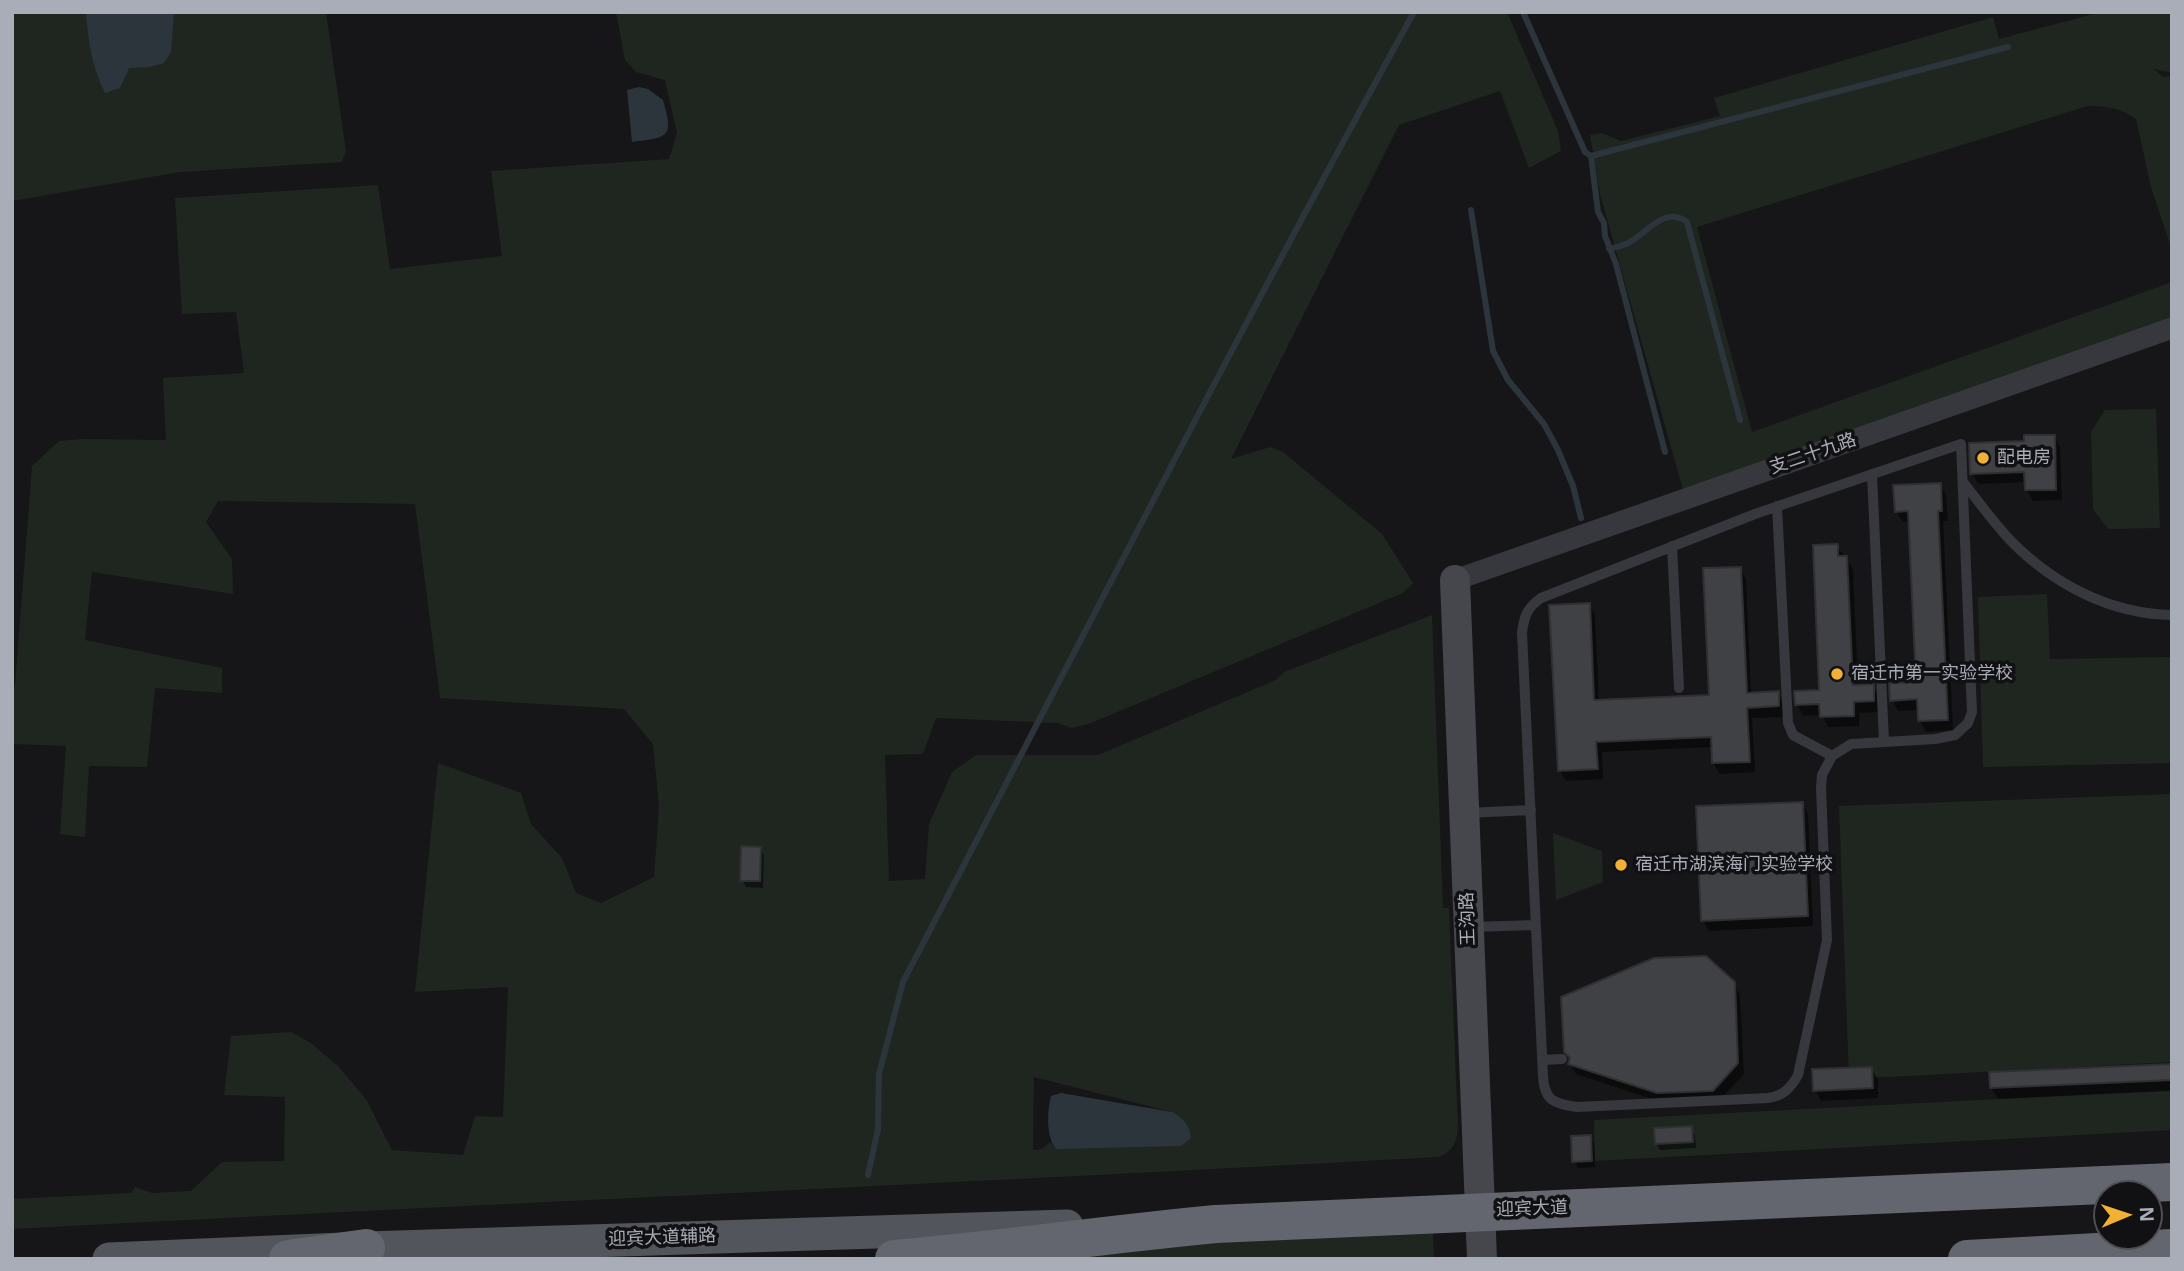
<!DOCTYPE html>
<meta charset="utf-8">
<style>
body{margin:0}
#map{position:relative;width:2184px;height:1271px;overflow:hidden;background:#161618;font-family:"Open Sans",sans-serif}
canvas{display:block}
.frame{position:absolute;inset:0;border:14px solid #a8adb8;pointer-events:none}
.north{position:absolute;left:2093px;top:1180px;width:70px;height:70px;box-sizing:border-box;background:#111113;border:2px solid #4d4f55;border-radius:50%;rotate:88deg;font-size:19px;font-weight:700;line-height:28px;text-align:center;color:#a8adb8}
.north::after{content:'';display:block;margin:auto;width:24px;height:32px;background:#f2b134;clip-path:polygon(50% 0,100% 100%,50% 72%,0 100%)}
</style>
<div id="map">
<canvas width="2184" height="1271"></canvas>
<div class="frame"></div>
<div class="north">N</div>
</div>
<script>
const c = document.querySelector('canvas').getContext('2d');
c.lineJoin = 'round';
function fill(path, color) { c.fillStyle = color; c.fill(path, 'evenodd'); }
function stroke(path, color, width, dash) { c.strokeStyle = color; c.lineWidth = width; c.lineCap = dash ? 'butt' : 'round'; c.setLineDash(dash || []); c.stroke(path); }
function drawText(font, color, halo, rows, align = 'center') {
  c.font = font + ' "Open Sans","Noto Sans SC",sans-serif'; c.lineWidth = 7; c.setLineDash([]); c.textBaseline = 'middle'; c.strokeStyle = halo; c.fillStyle = color; for (const [text, x, y, turn = 0] of rows) {
    c.save(); c.translate(x, y); c.rotate((+turn || 0) * Math.PI / 180); c.textAlign = isNaN(turn) ? turn : align; if (halo) c.strokeText(text, 0, 0); c.fillText(text, 0, 0); c.restore();
  }
}
fill(new Path2D(`
 M 12,12 L 326,12 L 346,151 L 342,162 L 180,172 L 12,201 Z
 M 616,12 L 1507,12 L 1558,131 L 1561,151 L 1529,168 L 1500,91 L 1399,125 L 1231,459 L 1270,447 L 1283,452 L 1382,534 L 1413,583 L 1403,593 L 1091,723 L 1072,728 L 1058,723 L 936,718 L 923,754 L 885,755 L 889,881 L 925,879 L 929,824 L 952,772 L 976,755 L 1098,755 L 1276,680 L 1284,672 L 1432,615 L 1443,908 L 1449,908 L 1458,1128 C 1457,1142 1453,1151 1439,1157 C 964,1183 488,1204 12,1229 L 12,1199 L 131,1193 L 135,1187 L 152,1193 L 191,1191 L 222,1162 L 284,1161 L 285,1097 L 224,1095 L 231,1036 L 291,1032 L 311,1043 L 337,1065 L 366,1099 L 392,1150 L 463,1155 L 475,1116 L 503,1117 L 508,987 L 415,992 L 438,763 L 521,793 L 531,824 L 562,858 L 576,893 L 601,903 L 654,877 L 659,807 L 653,744 L 624,709 L 440,698 L 415,504 L 218,501 L 206,522 L 232,559 L 233,594 L 92,572 L 85,640 L 222,668 L 222,693 L 155,688 L 147,767 L 89,766 L 85,837 L 60,834 L 66,746 L 12,744 L 12,686 L 15,685 L 32,466 L 59,441 L 82,439 L 166,440 L 163,378 L 244,373 L 236,312 L 182,314 L 175,198 L 378,185 L 390,269 L 502,256 L 491,171 L 669,159 L 677,133 L 665,80 L 636,72 L 625,60 ZM 1034,1077 L 1172,1112 L 1056,1149 L 1050,1142 L 1042,1149 L 1033,1150 Z
 M 2101,12 L 2172,12 L 2172,73 L 2154,69 L 2163,77 L 2172,76 L 2172,250 L 2151,187 L 2136,119 C 2120,108 2107,106 2088,106 L 1697,227 L 1752,432 L 2172,282 L 2172,324 L 1683,490 L 1600,194 L 1590,135 L 1602,133 L 1621,141 L 1720,116 L 1714,98 L 1993,17 L 1999,39 Z
 M 2156,409 L 2160,528 L 2108,529 L 2093,509 L 2091,432 L 2105,410 Z
 M 2047,594 L 2050,659 L 2172,657 L 2172,763 L 1983,767 L 1978,597 Z
 M 2172,794 L 2172,1062 L 1849,1079 L 1839,806 Z
 M 1553,833 L 1602,851 L 1603,882 L 1556,900 Z
 M 2172,1090 L 2172,1130 L 1595,1161 L 1594,1120 Z
 M 1433,1229 L 1434,1259 L 1040,1259 L 1119,1249 Z`), '#1e261f');
fill(new Path2D(`
 M 86,12 L 174,12 L 171,52 L 164,63 L 149,67 L 129,68 L 120,88 L 105,93 C 92,67 88,41 86,12 Z
 M 639,87 L 648,89 L 663,100 C 674,138 669,137 632,142 L 627,90 Z
 M 1061,1093 L 1172,1112 C 1184,1119 1189,1124 1191,1138 L 1181,1146 L 1056,1149 C 1046,1137 1047,1111 1051,1096 Z`), '#2c353c');
fill(new Path2D(`
 M 2054,436 L 2060,447 L 2062,500 L 2033,501 L 2027,490 L 2026,482 L 1978,484 L 1972,473 L 2025,443 Z
 M 1940,485 L 1946,495 L 1948,521 L 1943,521 L 1953,730 L 1926,732 L 1920,721 L 1919,710 L 1898,711 L 1892,700 L 1918,684 L 1910,522 L 1903,522 L 1896,512 Z
 M 1837,546 L 1853,569 L 1858,687 L 1873,686 L 1879,697 L 1880,712 L 1859,713 L 1859,726 L 1828,727 L 1822,715 L 1803,716 L 1797,705 L 1820,691 Z
 M 1740,568 L 1746,579 L 1751,694 L 1778,693 L 1784,704 L 1784,717 L 1752,718 L 1755,772 L 1720,774 L 1713,763 L 1713,747 L 1602,752 L 1603,779 L 1566,781 L 1559,770 L 1589,604 L 1595,615 L 1599,702 L 1711,697 Z
 M 1802,803 L 1808,814 L 1813,926 L 1709,931 L 1703,920 Z
 M 760,848 L 764,855 L 763,888 L 746,887 L 742,880 Z
 M 1734,983 L 1740,995 L 1744,1074 L 1719,1101 L 1664,1103 L 1576,1074 L 1570,1064 L 1571,1060 Z
 M 2172,1066 L 2172,1091 L 1998,1099 L 1991,1088 Z
 M 1871,1068 L 1878,1079 L 1878,1098 L 1821,1101 L 1815,1090 Z
 M 1691,1128 L 1695,1135 L 1696,1148 L 1660,1150 L 1656,1143 Z
 M 1590,1136 L 1594,1143 L 1595,1167 L 1578,1168 L 1574,1161 Z`), '#0007');
stroke(new Path2D(`
 M 1523,12 L 1585,152 L 1591,156 L 2008,47
 M 1591,156 L 1598,212 L 1604,223 L 1605,236 L 1616,264 L 1665,452
 M 1471,210 L 1493,351 L 1508,380 L 1544,424 L 1558,450 L 1573,486 L 1581,518
 M 1609,249 C 1616,247 1624,246 1630,242 C 1649,231 1665,206 1687,222 L 1740,420
 M 868,1175 L 878,1129 L 879,1074 L 903,982 C 1072,658 1238,332 1414,12`), '#2c353c', 6);
const building = new Path2D(`
 M 2024,435 L 2055,435 L 2056,490 L 2025,490 L 2024,472 L 1970,474 L 1969,443 L 2024,441 Z
 M 1941,483 L 1942,511 L 1938,511 L 1948,720 L 1918,721 L 1917,699 L 1890,701 L 1889,683 L 1916,682 L 1908,511 L 1895,512 L 1893,485 Z
 M 1838,544 L 1838,556 L 1847,556 L 1853,685 L 1874,684 L 1874,701 L 1854,702 L 1854,716 L 1820,717 L 1819,704 L 1795,705 L 1794,691 L 1819,690 L 1813,545 Z
 M 1741,567 L 1747,693 L 1779,691 L 1779,706 L 1747,708 L 1750,762 L 1712,763 L 1711,737 L 1596,742 L 1598,769 L 1558,771 L 1549,605 L 1590,603 L 1594,700 L 1709,695 L 1703,568 Z
 M 1803,802 L 1808,916 L 1701,921 L 1696,806 Z
 M 741,846 L 761,847 L 760,881 L 740,881 Z
 M 1706,956 L 1735,982 L 1738,1063 L 1713,1091 L 1657,1093 L 1568,1064 L 1570,1058 L 1564,1052 L 1561,997 L 1654,958 Z
 M 2172,1064 L 2172,1080 L 1990,1088 L 1989,1072 Z
 M 1872,1067 L 1873,1088 L 1813,1091 L 1812,1069 Z
 M 1692,1126 L 1693,1142 L 1655,1144 L 1654,1128 Z
 M 1591,1135 L 1592,1161 L 1572,1162 L 1571,1136 Z`);
fill(building, '#404145');
stroke(building, '#303034', 2);
stroke(new Path2D(`
 M 1961,444 L 1972,712 L 1968,723 L 1955,735 L 1935,739 L 1851,744 L 1832,756 L 1822,775 L 1821,788 L 1827,940 L 1798,1075 C 1791,1088 1783,1096 1768,1098 L 1577,1107 C 1555,1104 1544,1101 1543,1076 L 1522,633 C 1524,616 1527,608 1541,598 L 1755,514 Z
 M 1872,474 L 1884,742
 M 1963,482 C 1978,501 1993,522 2010,540 C 2053,584 2110,614 2172,615
 M 1777,506 L 1788,723 L 1793,735 L 1832,756
 M 1672,546 L 1679,688
 M 1467,813 L 1531,810
 M 1472,927 L 1536,925
 M 1542,1060 L 1562,1059`), '#37383d', 10);
stroke(new Path2D(`
 M 1455,580 L 2172,328`), '#37383d', 21);
stroke(new Path2D(`
 M 1455,580 L 1482,1259`), '#45474d', 30);
stroke(new Path2D(`
 M 109,1259 L 366,1248 L 1067,1226`), '#53555c', 33);
stroke(new Path2D(`
 M 288,1259 L 366,1248
 M 894,1259 C 1002,1250 1108,1234 1216,1224 L 2172,1182
 M 1967,1259 L 2172,1248`), '#63666e', 38);
for (const [x, y, r, color] of [
 [1983,458,7,"#f2b134"],
 [1837,674,7,"#f2b134"],
 [1621,865,7,"#f2b134"]
]) { const dot = new Path2D(); dot.arc(x, y, r, 0, 2 * Math.PI); c.fillStyle = color; c.fill(dot); stroke(dot, '#111113', 2.5); }
drawText('18px', '#a8adb8', '#111113', [
 ["支二十九路",1813,454,-19],
 ["王沟路",1468,919,-92],
 ["迎宾大道",1532,1209,-2],
 ["迎宾大道辅路",662,1238,-2]
]);
drawText('18px', '#a8adb8', '#111113', [
 ["配电房",1997,458],
 ["宿迁市第一实验学校",1851,674],
 ["宿迁市湖滨海门实验学校",1635,865]
], 'left');
</script>
